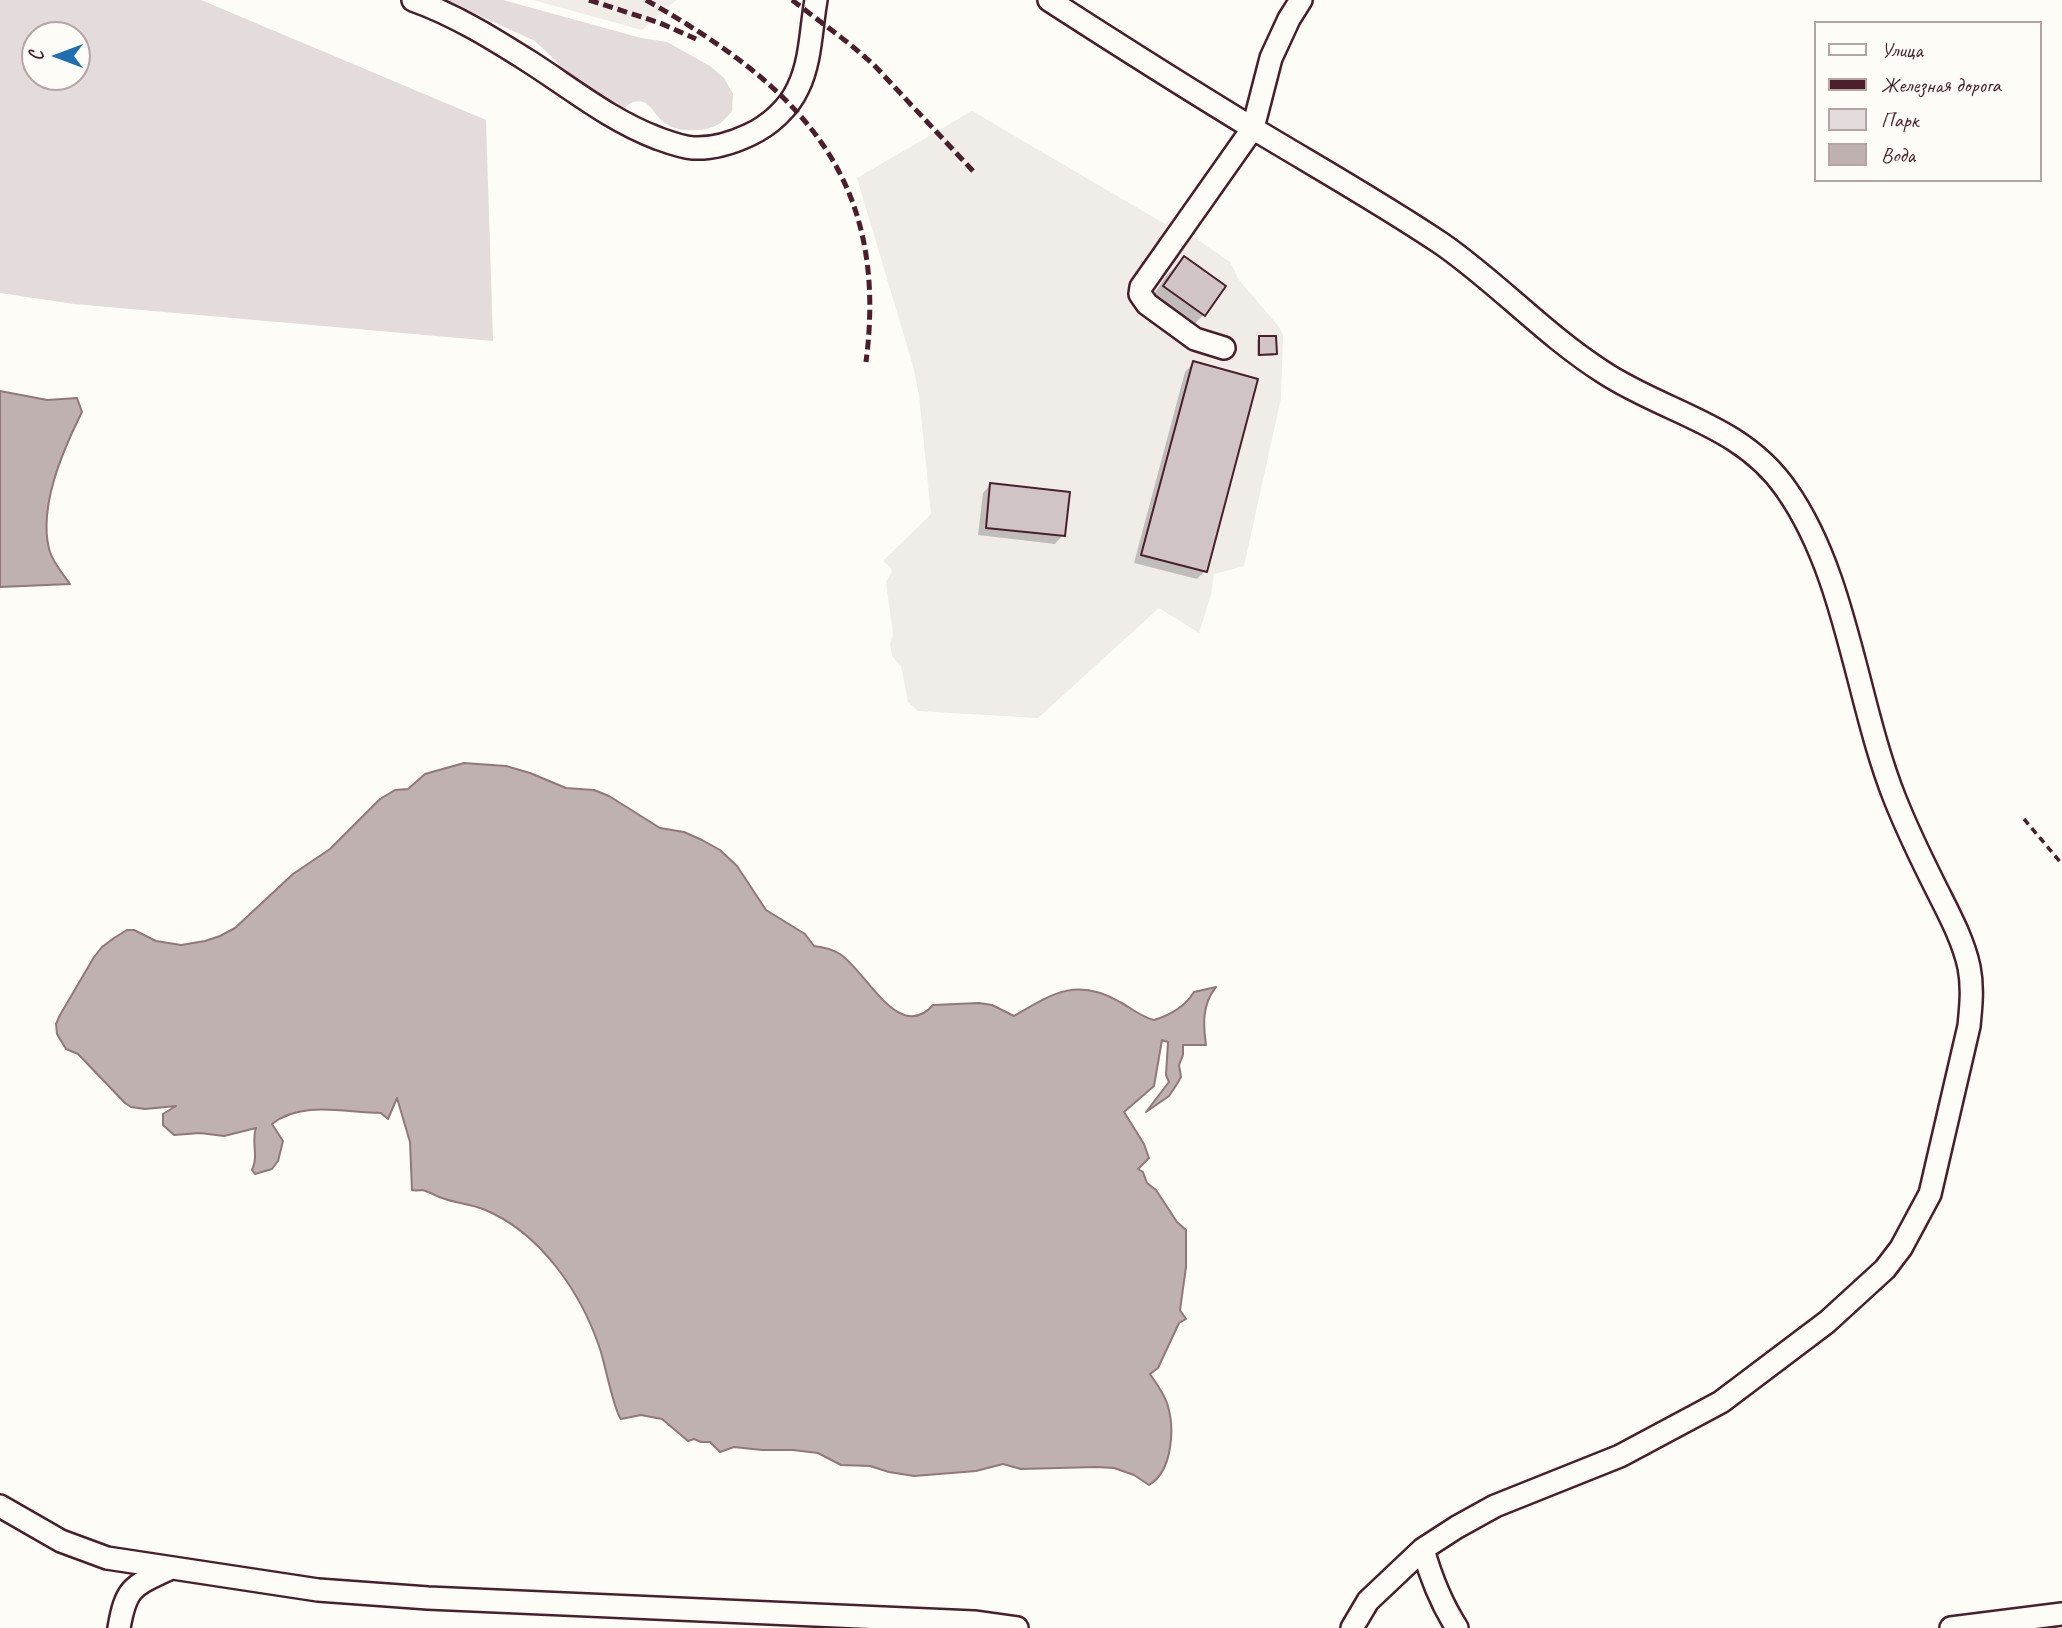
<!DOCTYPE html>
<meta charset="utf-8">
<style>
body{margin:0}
#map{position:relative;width:2062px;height:1628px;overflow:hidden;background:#fdfcf7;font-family:Caveat,sans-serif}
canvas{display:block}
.legend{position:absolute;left:1814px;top:21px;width:228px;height:161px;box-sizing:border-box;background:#fdfcf7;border:2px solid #b5a4a5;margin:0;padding:9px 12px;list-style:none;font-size:21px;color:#4a1f2b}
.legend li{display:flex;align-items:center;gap:14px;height:35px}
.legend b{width:35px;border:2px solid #b5a4a5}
.north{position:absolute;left:21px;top:21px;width:70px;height:70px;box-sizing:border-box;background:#fdfcf7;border:2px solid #b5a4a5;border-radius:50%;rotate:270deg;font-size:19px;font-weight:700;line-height:28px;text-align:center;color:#4a1f2b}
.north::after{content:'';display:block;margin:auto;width:24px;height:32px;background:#1f6fb2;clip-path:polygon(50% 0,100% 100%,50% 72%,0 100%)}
</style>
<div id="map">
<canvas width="2062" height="1628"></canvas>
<ul class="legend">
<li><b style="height:9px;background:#fdfcf7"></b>Улица</li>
<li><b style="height:9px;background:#4a1f2b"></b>Железная дорога</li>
<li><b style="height:19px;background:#e3dcda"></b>Парк</li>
<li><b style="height:19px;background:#c0b1b1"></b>Вода</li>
</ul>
<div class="north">С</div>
</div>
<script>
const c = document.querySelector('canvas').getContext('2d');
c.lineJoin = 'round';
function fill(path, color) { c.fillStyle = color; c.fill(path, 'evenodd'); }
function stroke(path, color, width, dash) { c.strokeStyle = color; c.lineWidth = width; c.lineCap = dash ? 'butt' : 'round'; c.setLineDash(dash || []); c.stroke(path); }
fill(new Path2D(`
 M 533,0 L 676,0 L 642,30 Z
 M 972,111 L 1165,224 L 1169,220 L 1230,262 L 1239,280 L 1279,327 L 1283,335 L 1281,398 L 1244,566 L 1214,574 L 1211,595 L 1199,633 L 1159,608 L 1038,718 L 918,711 L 908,702 L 901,666 L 892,656 L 890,644 L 893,634 L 886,582 L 892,572 L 890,567 L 883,561 L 931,514 L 919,395 L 913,366 L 857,178 Z`), '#f0ece8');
fill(new Path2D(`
 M 0,0 L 201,0 L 486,120 L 493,341 L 74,304 L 0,293 ZM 35,35 L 77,35 L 77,77 L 35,77 Z
 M 445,0 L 503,0 L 641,38 L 667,42 L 710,66 L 724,78 L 733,94 L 732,111 C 727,117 722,123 715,126 C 703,132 677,132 666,124 C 652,115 649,91 626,106 L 626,113 L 561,71 L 557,62 L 535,41 Z`), '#e3dcda');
const water = new Path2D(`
 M 0,391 L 47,400 L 77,398 L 82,412 C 63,450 37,509 50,552 C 54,564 63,574 70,584 L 0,587 Z
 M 464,763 L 506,766 L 530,773 L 566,788 L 594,790 L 609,796 L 660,828 L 684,832 L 702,840 L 720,850 L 737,866 L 766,910 L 805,934 L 814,946 C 823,947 832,949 840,954 C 866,971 899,1044 933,1005 L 979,1003 L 992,1005 L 1014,1016 C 1053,993 1077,977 1120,1002 C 1131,1008 1141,1017 1154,1020 C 1170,1015 1185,1007 1194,992 L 1216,987 C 1202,1004 1203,1025 1206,1045 L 1183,1045 L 1183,1055 L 1179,1065 L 1181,1077 L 1177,1084 L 1169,1096 L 1146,1112 L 1169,1082 L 1166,1075 L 1168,1042 L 1162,1040 L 1154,1086 L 1124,1112 L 1144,1144 L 1149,1158 L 1138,1169 L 1143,1172 L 1147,1183 L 1156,1190 L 1177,1222 L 1186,1230 L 1186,1267 L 1180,1310 L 1186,1319 L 1179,1323 L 1158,1368 L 1150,1374 C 1156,1383 1163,1392 1167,1403 C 1175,1427 1173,1471 1149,1485 L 1134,1475 L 1114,1468 L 1096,1467 L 1021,1469 L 1003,1464 L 976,1471 L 914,1476 L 889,1472 L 870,1466 L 841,1465 L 818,1453 L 793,1450 L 762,1450 L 734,1447 L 720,1452 L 710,1442 L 701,1442 L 694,1439 L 688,1441 L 662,1419 L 641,1415 L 621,1419 C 614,1411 605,1364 600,1349 C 581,1292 540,1232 483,1209 C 470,1204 455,1203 442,1198 C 436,1196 428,1191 422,1190 C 419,1190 415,1191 412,1190 L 410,1142 L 397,1098 L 388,1119 L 381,1113 C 346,1113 302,1100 272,1124 L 283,1141 L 278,1161 L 272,1169 L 255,1174 L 252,1170 C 259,1156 251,1142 256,1128 L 224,1136 L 200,1133 L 174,1135 L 163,1125 L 163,1114 L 176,1106 L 145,1109 L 131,1107 L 125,1103 L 78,1054 L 66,1049 L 57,1034 L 56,1024 L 60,1015 L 94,957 L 102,947 L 114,938 L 127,930 L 134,930 L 156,941 L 181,945 L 205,941 L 220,936 L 235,928 L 293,874 L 330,849 L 380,799 L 395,790 L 408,789 L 425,774 Z`);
fill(water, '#c0b1b1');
stroke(water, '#91777b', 2);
fill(new Path2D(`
 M 1184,258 L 1204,314 L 1187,332 L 1147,304 L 1167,275 Z
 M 1259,338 L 1275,354 L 1273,356 L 1257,356 L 1257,340 Z
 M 1193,363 L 1205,571 L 1197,579 L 1134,563 L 1185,372 Z
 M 991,484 L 1063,535 L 1055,544 L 978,535 L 983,493 Z`), '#0003');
const building = new Path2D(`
 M 1184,256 L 1226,286 L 1205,316 L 1163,286 Z
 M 1259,336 L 1276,336 L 1277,354 L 1259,355 Z
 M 1193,361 L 1258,379 L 1207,572 L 1141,555 Z
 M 990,483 L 1070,492 L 1065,536 L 986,528 Z`);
fill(building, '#d0c5c4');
stroke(building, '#4a1f2b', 2);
const minor = new Path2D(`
 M 413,0 C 455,15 492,38 530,62 C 572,89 610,120 657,138 C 668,142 681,147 693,148 C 712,149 732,143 749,135 C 769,126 789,108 798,88 C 811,62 811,28 816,0
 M 1049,0 C 1117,44 1185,87 1254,129 C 1317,167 1381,203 1442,244 C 1498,283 1545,335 1603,372 C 1665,413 1741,424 1786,489 C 1847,575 1856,701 1895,799 C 1907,829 1921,858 1935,886 C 1948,912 1963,939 1969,967 C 1973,987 1971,1006 1969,1026 L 1930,1194 L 1901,1248 L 1885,1269 L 1827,1322 L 1721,1402 L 1620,1456 L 1495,1506 L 1457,1527 L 1423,1549 L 1368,1601 L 1352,1628
 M 1224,348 L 1195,339 L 1147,304 L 1140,294 L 1141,287 L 1253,128 L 1271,58 L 1289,19 L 1301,0
 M 0,1506 L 61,1541 L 107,1558 L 318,1590 L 428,1598 L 974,1622 L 1017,1628
 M 1423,1549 C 1431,1578 1441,1603 1457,1628
 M 119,1628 C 126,1587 133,1586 169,1569
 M 1951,1628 L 2062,1614`);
stroke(minor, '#4a1f2b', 26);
stroke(new Path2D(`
 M 2024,819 L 2062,864`), '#4a1f2b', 3.5, [7, 5]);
stroke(minor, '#fdfcf7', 21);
stroke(new Path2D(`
 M 589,0 L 660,23 L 696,39
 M 646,0 C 798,86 890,176 866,362
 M 792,0 L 851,45 L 874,65 L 973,171`), '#4a1f2b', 5, [10, 5]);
</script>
